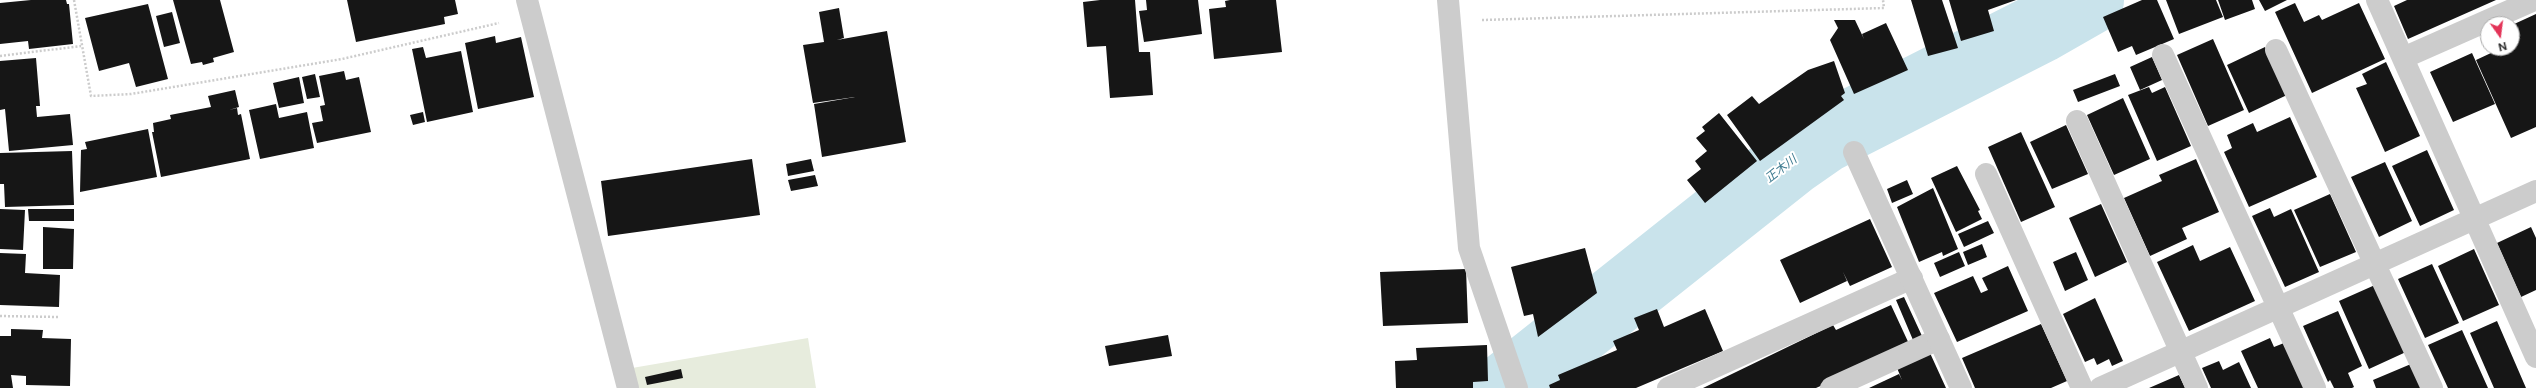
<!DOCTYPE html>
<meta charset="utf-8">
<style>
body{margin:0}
#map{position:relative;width:2536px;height:388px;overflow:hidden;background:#fff;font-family:"Public Sans",sans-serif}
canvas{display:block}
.north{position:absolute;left:2480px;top:16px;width:40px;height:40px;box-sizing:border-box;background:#fff;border:1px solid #acacac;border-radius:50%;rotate:166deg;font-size:11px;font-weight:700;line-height:16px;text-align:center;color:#2f2f2f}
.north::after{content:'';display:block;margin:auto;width:14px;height:18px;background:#e33458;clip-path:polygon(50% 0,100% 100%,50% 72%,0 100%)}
</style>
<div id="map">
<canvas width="2536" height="388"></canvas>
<div class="north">N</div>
</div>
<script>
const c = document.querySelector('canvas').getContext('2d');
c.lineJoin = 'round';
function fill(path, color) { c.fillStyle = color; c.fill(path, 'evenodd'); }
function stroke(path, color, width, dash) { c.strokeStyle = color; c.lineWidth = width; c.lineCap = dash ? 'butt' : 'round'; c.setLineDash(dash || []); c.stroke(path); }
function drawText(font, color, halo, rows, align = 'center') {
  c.font = font + ' "Public Sans","Noto Sans JP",sans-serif'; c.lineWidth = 4; c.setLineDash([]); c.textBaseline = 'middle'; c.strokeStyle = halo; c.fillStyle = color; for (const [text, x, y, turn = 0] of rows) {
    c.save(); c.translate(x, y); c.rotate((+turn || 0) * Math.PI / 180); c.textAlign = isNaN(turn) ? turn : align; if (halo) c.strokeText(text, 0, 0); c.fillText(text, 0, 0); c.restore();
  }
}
fill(new Path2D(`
 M 808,338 L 816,388 L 638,388 L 632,368 Z`), '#e7ecdd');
stroke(new Path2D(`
 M 1505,388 L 1791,161 L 1824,138 L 2040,28 L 2089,0`), '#c9e3eb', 70);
fill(new Path2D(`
 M 31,0 L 66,0 L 67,4 L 69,4 L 73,44 L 29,49 L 28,41 L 0,44 L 0,3 Z
 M 173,0 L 220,0 L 234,52 L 213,58 L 214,62 L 203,65 L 202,62 L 191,64 Z
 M 347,0 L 455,0 L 458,14 L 444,17 L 445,24 L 356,42 Z
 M 1100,0 L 1135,0 L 1139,52 L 1150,52 L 1153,95 L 1110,98 L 1106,46 L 1087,47 L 1083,2 Z
 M 1146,0 L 1198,0 L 1202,34 L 1144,42 L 1139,11 L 1147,10 Z
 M 1230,0 L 1276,0 L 1282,52 L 1214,59 L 1209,9 L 1226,7 L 1225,1 Z
 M 1911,0 L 1942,0 L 1958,48 L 1928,56 Z
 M 1949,0 L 2016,0 L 1988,10 L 1994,31 L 1961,41 Z
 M 2142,0 L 2157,0 L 2174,39 L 2136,55 L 2132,46 L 2118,52 L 2103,17 Z
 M 2166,0 L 2216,0 L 2223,17 L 2179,34 Z
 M 2218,0 L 2252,0 L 2255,9 L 2225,20 Z
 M 2259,0 L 2287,0 L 2265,11 Z
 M 2407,0 L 2496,0 L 2408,39 L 2394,6 Z
 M 2295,3 L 2304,22 L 2319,15 L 2322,20 L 2359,3 L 2385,59 L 2312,93 L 2275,12 Z
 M 148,4 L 168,79 L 136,87 L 129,63 L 99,71 L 85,18 Z
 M 839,8 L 844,38 L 837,40 L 887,31 L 906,142 L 822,157 L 814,104 L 855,97 L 813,103 L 803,45 L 824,42 L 819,12 Z
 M 172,12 L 180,43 L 164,47 L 156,16 Z
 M 2536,14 L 2536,127 L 2511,138 L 2476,60 L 2491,53 L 2489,48 L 2512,48 L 2512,25 Z
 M 1834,20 L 1855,20 L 1864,39 L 1862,34 L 1886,23 L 1908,70 L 1854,94 L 1830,40 L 1838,28 Z
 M 495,36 L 496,43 L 521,37 L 534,97 L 478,109 L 465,43 Z
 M 2213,39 L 2244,110 L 2208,126 L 2177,55 Z
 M 423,47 L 426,58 L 461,51 L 473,112 L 427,122 L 412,49 Z
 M 2265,47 L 2287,95 L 2249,113 L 2227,65 Z
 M 2472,53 L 2495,104 L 2453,122 L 2430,72 Z
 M 2152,57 L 2162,80 L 2140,90 L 2130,67 Z
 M 36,58 L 40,106 L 36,106 L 37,117 L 70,114 L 73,145 L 9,151 L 5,109 L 0,110 L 0,61 Z
 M 1834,61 L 1845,93 L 1841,96 L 1844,100 L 1760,161 L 1727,115 L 1752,96 L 1759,104 L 1808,70 Z
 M 2386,62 L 2420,136 L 2385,152 L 2356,88 L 2367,84 L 2362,74 Z
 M 344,71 L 346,80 L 359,77 L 371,132 L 317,143 L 312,123 L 323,121 L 320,106 L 325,105 L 319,76 Z
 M 315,74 L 320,97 L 307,99 L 302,77 Z
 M 2115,74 L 2120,86 L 2078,102 L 2073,90 Z
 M 299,77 L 304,103 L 279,108 L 273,83 Z
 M 2149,87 L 2152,93 L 2165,87 L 2191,146 L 2157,161 L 2128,95 Z
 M 235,90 L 239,107 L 229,110 L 237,108 L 238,115 L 241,114 L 250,159 L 161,177 L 152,132 L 154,132 L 153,123 L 171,119 L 170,115 L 211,107 L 208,96 Z
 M 2123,98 L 2150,159 L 2114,175 L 2087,115 Z
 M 276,104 L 279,118 L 307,112 L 314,148 L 260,159 L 249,110 Z
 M 423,112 L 425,122 L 413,125 L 410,115 Z
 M 1719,113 L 1757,161 L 1705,203 L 1687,180 L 1701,169 L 1695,161 L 1707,151 L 1696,138 L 1705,131 L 1702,127 Z
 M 2290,117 L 2317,177 L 2249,207 L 2224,152 L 2232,148 L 2227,135 L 2253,123 L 2257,132 Z
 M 2066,125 L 2088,174 L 2052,189 L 2030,142 Z
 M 148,129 L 157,177 L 80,192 L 81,150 L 87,149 L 85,142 Z
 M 2021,132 L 2055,207 L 2021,222 L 1988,147 Z
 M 2427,150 L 2454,210 L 2420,226 L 2392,166 Z
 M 72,151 L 74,205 L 5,207 L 4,184 L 0,184 L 0,153 Z
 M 752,159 L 760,215 L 608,236 L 601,181 Z
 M 811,159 L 814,171 L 788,176 L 786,164 Z
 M 2196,159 L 2219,212 L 2182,228 L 2187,239 L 2150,256 L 2124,198 L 2162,181 L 2159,175 Z
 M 2385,162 L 2412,221 L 2379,237 L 2351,177 Z
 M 1957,166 L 1980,210 L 1978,211 L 1982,219 L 1956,232 L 1931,178 Z
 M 815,175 L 818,186 L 791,191 L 788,180 Z
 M 1907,180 L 1913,194 L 1892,203 L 1887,189 Z
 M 1933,188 L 1958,249 L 1943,256 L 1942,252 L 1919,262 L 1897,207 Z
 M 2330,194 L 2356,252 L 2320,267 L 2294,210 Z
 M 2101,204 L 2127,262 L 2095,277 L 2069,218 Z
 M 2270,208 L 2274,217 L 2291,209 L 2319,272 L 2285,287 L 2252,216 Z
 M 0,209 L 25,210 L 23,250 L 0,249 Z
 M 28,209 L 74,209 L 74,221 L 29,221 Z
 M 1870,219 L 1892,267 L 1850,286 L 1843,272 L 1847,281 L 1800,303 L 1780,260 Z
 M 1988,221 L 1994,233 L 1964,247 L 1958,234 Z
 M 43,227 L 74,229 L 73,269 L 43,269 Z
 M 2531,227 L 2536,238 L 2536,290 L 2521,297 L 2497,243 Z
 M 1982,244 L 1987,257 L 1968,265 L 1963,252 Z
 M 2193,245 L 2200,261 L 2230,247 L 2255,301 L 2189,331 L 2157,262 Z
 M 1585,248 L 1597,293 L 1538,337 L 1533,314 L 1524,316 L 1511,267 Z
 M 2474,249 L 2499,305 L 2463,321 L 2438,266 Z
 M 1959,252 L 1965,266 L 1940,277 L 1934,263 Z
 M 2076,252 L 2088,280 L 2065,291 L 2053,262 Z
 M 0,253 L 26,254 L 25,273 L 60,275 L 59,307 L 0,305 Z
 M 2432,264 L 2459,323 L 2425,338 L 2398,279 Z
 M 2008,266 L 2028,311 L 1957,342 L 1934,293 L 1973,276 L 1981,293 L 1988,290 L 1982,278 Z
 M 1466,269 L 1468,323 L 1383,326 L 1380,272 Z
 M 2375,285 L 2406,352 L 2369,369 L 2339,301 Z
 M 1904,297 L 1922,336 L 1913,340 L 1896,300 Z
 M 2095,298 L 2123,361 L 2112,366 L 2109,359 L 2097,365 L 2094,358 L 2085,362 L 2063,314 Z
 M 1891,305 L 1910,346 L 1816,388 L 1703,388 L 1833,325 L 1836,330 Z
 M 1657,309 L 1664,327 L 1705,309 L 1723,351 L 1636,388 L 1550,388 L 1549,385 L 1560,380 L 1558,375 L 1617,350 L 1613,341 L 1639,330 L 1634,318 Z
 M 2338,311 L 2362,366 L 2348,373 L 2354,387 L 2352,388 L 2334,388 L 2330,380 L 2328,382 L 2303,326 Z
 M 2497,321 L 2526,388 L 2494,388 L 2470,333 Z
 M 2041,324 L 2067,381 L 2051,388 L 1975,388 L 1962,358 Z
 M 11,329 L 43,330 L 42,338 L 71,339 L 70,386 L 26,385 L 26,376 L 11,375 L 13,388 L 0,388 L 0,336 L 11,336 Z
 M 2462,330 L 2488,388 L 2448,388 L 2428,345 Z
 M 1168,335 L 1172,356 L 1109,366 L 1105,346 Z
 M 2270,338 L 2274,347 L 2284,343 L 2304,388 L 2258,388 L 2241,351 Z
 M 1487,345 L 1488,381 L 1473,382 L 1473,388 L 1396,388 L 1395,361 L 1417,360 L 1416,348 Z
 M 1930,353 L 1946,388 L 1869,388 L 1899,374 L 1902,380 L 1897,368 Z
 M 2219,361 L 2223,370 L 2239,362 L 2251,388 L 2211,388 L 2202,368 Z
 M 2411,364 L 2422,388 L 2376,388 L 2373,380 Z
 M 681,369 L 683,378 L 647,385 L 645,377 Z
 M 2179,375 L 2185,388 L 2149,388 Z`), '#161616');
stroke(new Path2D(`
 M 74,0 L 91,96 L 131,94 L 342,59 L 499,23
 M 1482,20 L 1884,8 L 1883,0
 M 0,56 L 81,46
 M 0,316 L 58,317`), '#ccc', 2.5, [2, 2]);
stroke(new Path2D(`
 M 1668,388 L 1912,278
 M 1831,388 L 1939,339`), '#ccc', 22);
stroke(new Path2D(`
 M 527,0 L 628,388
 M 1448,0 L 1469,248 L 1517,388
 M 2377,0 L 2536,357
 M 2276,50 L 2432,388
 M 2163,55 L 2315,388
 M 2403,58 L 2534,0
 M 2077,121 L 2197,388
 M 1854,152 L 1961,388
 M 1986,174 L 2082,388
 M 2100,388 L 2536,191`), '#ccc', 22);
drawText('italic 12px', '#3e7b90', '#fff', [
 ["正木川",1781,169,-38]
]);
</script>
